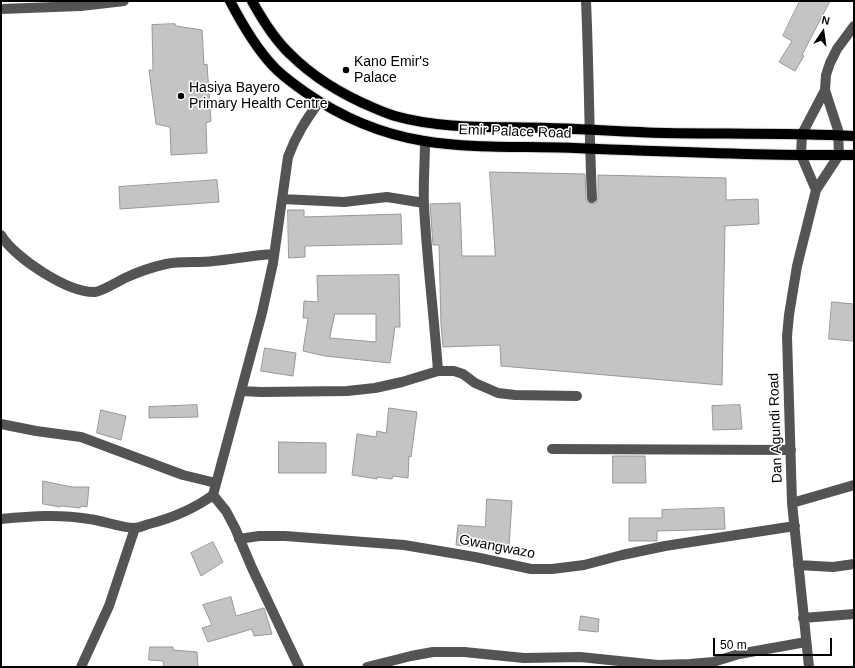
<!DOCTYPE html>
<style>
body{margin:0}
#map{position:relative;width:855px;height:668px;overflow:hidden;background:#fff;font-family:Helvetica,sans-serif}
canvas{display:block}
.frame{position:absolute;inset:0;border:2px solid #000;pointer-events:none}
.north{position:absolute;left:803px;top:12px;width:40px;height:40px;-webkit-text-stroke:3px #fff;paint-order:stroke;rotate:13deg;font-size:11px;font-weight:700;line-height:16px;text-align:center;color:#000}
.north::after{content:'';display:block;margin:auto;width:14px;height:18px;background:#000;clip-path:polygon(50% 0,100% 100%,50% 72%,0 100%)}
.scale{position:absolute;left:713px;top:638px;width:119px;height:18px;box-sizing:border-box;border:2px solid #000;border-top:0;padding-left:5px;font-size:12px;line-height:14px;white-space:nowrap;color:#000;-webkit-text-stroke:3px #fff;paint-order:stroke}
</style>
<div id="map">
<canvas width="855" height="668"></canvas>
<div class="frame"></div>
<div class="north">N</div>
<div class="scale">50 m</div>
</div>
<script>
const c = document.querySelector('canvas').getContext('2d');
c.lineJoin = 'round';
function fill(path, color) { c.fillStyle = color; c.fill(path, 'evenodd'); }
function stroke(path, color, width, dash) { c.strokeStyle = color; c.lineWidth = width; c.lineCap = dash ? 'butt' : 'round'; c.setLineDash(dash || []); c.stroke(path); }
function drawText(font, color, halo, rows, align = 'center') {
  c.font = font + ' Helvetica,sans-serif'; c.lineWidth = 3; c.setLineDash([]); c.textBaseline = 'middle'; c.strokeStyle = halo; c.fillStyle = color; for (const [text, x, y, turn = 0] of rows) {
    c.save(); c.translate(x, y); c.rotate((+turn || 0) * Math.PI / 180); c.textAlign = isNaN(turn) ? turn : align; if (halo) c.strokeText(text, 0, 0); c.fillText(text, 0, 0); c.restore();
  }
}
const building = new Path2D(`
 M 800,1 L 830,1 L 802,55 L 804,56 L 795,71 L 779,62 L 792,41 L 783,36 Z
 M 175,24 L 176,26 L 202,30 L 204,65 L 207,64 L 211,121 L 206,123 L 207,153 L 171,155 L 170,127 L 156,124 L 149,70 L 153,70 L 152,25 Z
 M 490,172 L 585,174 L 586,199 L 587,202 L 592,204 L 596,203 L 598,198 L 598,175 L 726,178 L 726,200 L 758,199 L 759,224 L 725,226 L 722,385 L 501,366 L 500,345 L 443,347 L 441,324 L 439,245 L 433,245 L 430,204 L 460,203 L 462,256 L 495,256 Z
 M 217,180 L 219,202 L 120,209 L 119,187 Z
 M 288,210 L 304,210 L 304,217 L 401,214 L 402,244 L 305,246 L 305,257 L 289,258 Z
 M 399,275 L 400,327 L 395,327 L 390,363 L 325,356 L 303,351 L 308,318 L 303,318 L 304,301 L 318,302 L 317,276 ZM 335,314 L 376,314 L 376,342 L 330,338 Z
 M 832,302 L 854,304 L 854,341 L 829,339 Z
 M 265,348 L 296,353 L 293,376 L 261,371 Z
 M 197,405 L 198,417 L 149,418 L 149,407 Z
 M 740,405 L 742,429 L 713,430 L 712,406 Z
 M 389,408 L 417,412 L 411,457 L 409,456 L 408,478 L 393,476 L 392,479 L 377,477 L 377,479 L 352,475 L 357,434 L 376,437 L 377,431 L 386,433 Z
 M 101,410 L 126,416 L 121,440 L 97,433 Z
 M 279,442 L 326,443 L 326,473 L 279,473 Z
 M 613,456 L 645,456 L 646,483 L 613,483 Z
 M 43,481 L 72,487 L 89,487 L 87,507 L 81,506 L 80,508 L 61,506 L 60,507 L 43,504 Z
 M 487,499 L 512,501 L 509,546 L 482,544 L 482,547 L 456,545 L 458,525 L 485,527 Z
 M 724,508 L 725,529 L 657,531 L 657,541 L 629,541 L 629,518 L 662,518 L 662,510 Z
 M 213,542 L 223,562 L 201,576 L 191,553 Z
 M 231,597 L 236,616 L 264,608 L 272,634 L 254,636 L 252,629 L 208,642 L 202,628 L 212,625 L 203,605 Z
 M 581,616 L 599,619 L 598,632 L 579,630 Z
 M 150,647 L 173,647 L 173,650 L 197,652 L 198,667 L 164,667 L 163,661 L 149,660 Z`);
fill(building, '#c4c4c4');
stroke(building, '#989898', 1);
const major = new Path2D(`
 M 230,1 C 242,24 255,47 273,66 C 282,76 294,84 305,92 C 341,117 381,134 424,141 C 473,149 524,146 574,148 C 649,151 724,154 799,155 C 818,155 836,155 854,155
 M 252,1 C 262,19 274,39 290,54 C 314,78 343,95 374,108 C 381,111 388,114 395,116 C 444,130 498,126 548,128 C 587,129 626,132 665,133 C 728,134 791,133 854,136`);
stroke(major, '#dbdbdb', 12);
stroke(new Path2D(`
 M 586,1 C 589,67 589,133 592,198
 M 1,9 L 81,6 L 124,1
 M 425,141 C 425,162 423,184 424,206 C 427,261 434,315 438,371
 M 816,190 L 801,155 L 802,134 L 825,90 L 826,75 L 830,63 L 837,49 L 854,26
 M 282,199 L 344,202 L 387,197 L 424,203
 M 1,235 C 15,258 68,293 95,292 C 103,291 117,282 125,278 C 138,272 152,267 166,264 C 182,261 198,263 214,261 C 234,259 254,255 274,254
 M 241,391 L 261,392 L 347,391 L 375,388 L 402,382 L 438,371 L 454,371 L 463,374 L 475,383 L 498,393 L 515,395 L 577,396
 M 1,424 L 36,431 L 81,437 L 183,475 L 216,483
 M 552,449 L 791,450
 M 792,503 L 854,485
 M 1,519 C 31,516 60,514 89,519 C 104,521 119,527 134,528 C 139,528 145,525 149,524 C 172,518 194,509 213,495
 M 239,539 L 259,536 L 285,536 L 404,545 L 475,557 L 531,569 L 552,569 L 584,565 L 622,555 L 665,546 L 795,526
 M 798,565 L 833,567 L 854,564
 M 803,618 L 854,614
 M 81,667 L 109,606 L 135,528
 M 299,667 L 252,568 L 235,528 L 226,511 L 213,495 L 262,313 L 273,263 L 288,157 C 296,135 306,120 319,102
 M 367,667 L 411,656 L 433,652 L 464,652 L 524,658 L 580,657 L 658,665 L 690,664 L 713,662 L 739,654 L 806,642
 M 809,667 L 792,503 L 787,336 L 789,315 L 797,266 L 816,190 L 839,155 L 838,130 L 825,90`), '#545454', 10);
stroke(major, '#000', 10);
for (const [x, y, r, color] of [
 [346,70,4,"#000"],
 [181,96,4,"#000"]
]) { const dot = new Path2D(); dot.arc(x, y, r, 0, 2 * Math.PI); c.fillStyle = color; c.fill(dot); stroke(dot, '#fff', 1.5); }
drawText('14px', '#000', '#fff', [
 ["Kano Emir's",354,62],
 ["Palace",354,78],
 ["Hasiya Bayero",189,88],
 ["Primary Health Centre",189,104]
], 'left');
drawText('14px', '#000', '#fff', [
 ["Emir Palace Road",515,132,2],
 ["Dan Agundi Road",776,428,-92],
 ["Gwangwazo",497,547,11]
]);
</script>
